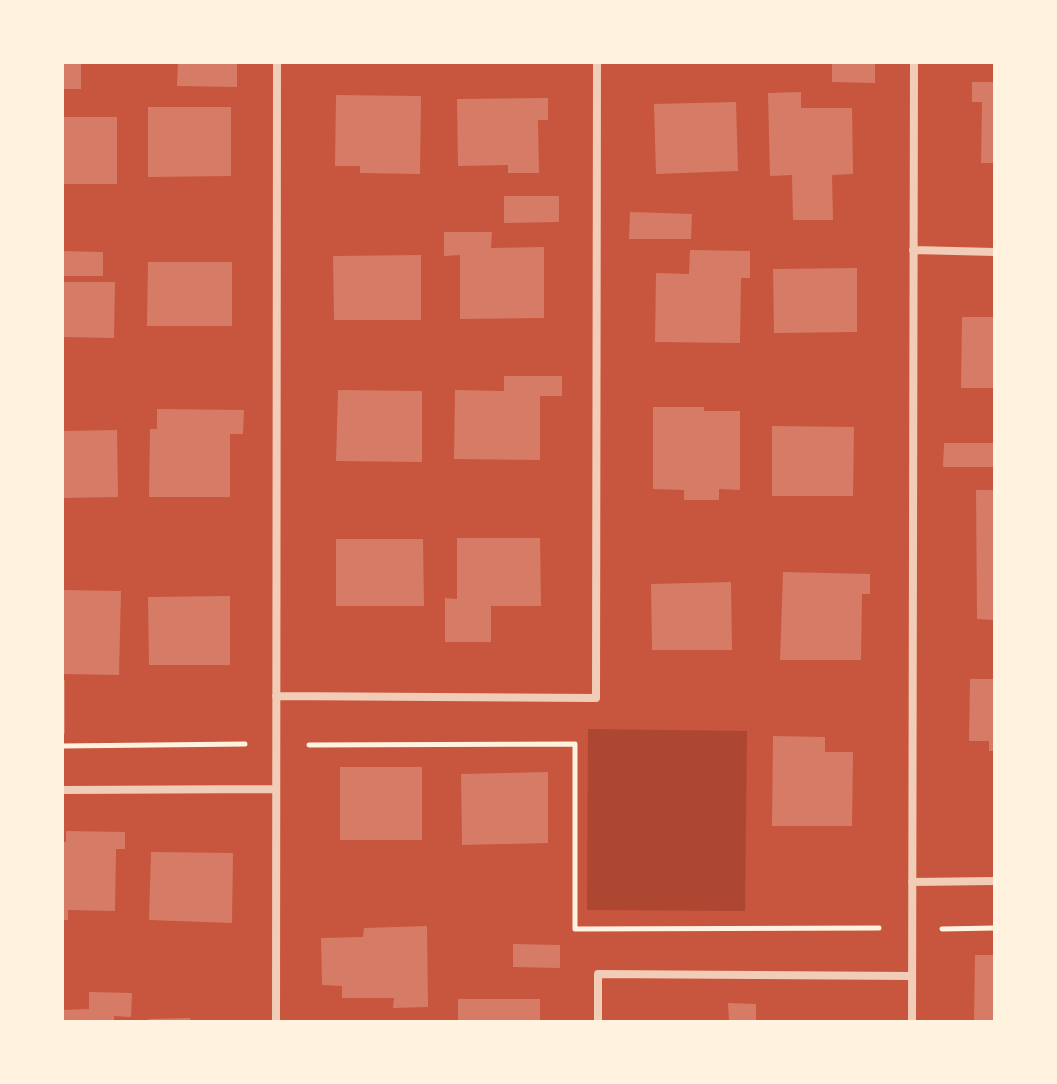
<!DOCTYPE html>
<style>
body{margin:0}
#map{position:relative;width:1057px;height:1084px;overflow:hidden;background:#c8553d;font-family:Jost,sans-serif}
canvas{display:block}
.frame{position:absolute;inset:0;border:64px solid #fff3e0;pointer-events:none}
</style>
<div id="map">
<canvas width="1057" height="1084"></canvas>
<div class="frame"></div>
</div>
<script>
const c = document.querySelector('canvas').getContext('2d');
c.lineJoin = 'round';
function fill(path, color) { c.fillStyle = color; c.fill(path, 'evenodd'); }
function stroke(path, color, width, dash) { c.strokeStyle = color; c.lineWidth = width; c.lineCap = dash ? 'butt' : 'round'; c.setLineDash(dash || []); c.stroke(path); }
fill(new Path2D(`
 M 588,729 L 747,731 L 745,911 L 587,910 Z`), '#ae4732');
fill(new Path2D(`
 M 178,62 L 237,62 L 237,87 L 177,86 Z
 M 832,62 L 875,62 L 875,83 L 832,82 Z
 M 62,64 L 81,64 L 81,89 L 62,89 Z
 M 972,82 L 995,82 L 995,163 L 981,163 L 982,102 L 972,102 Z
 M 801,92 L 801,108 L 852,108 L 853,174 L 832,175 L 833,220 L 793,220 L 792,175 L 770,176 L 768,93 Z
 M 336,95 L 421,96 L 420,174 L 360,173 L 360,166 L 335,166 Z
 M 548,98 L 548,120 L 538,120 L 539,173 L 508,173 L 508,165 L 458,166 L 457,99 Z
 M 736,102 L 738,171 L 656,174 L 654,104 Z
 M 148,107 L 231,107 L 231,176 L 148,177 Z
 M 62,117 L 117,117 L 117,184 L 62,184 Z
 M 504,196 L 559,196 L 559,222 L 504,223 Z
 M 630,212 L 692,214 L 691,239 L 629,239 Z
 M 444,232 L 492,232 L 491,248 L 544,247 L 544,318 L 460,319 L 460,255 L 444,256 Z
 M 690,250 L 750,251 L 750,278 L 741,278 L 740,343 L 655,342 L 656,273 L 689,274 Z
 M 62,251 L 103,252 L 103,276 L 62,276 Z
 M 421,255 L 421,320 L 334,320 L 333,256 Z
 M 148,262 L 232,262 L 232,326 L 147,326 Z
 M 857,268 L 857,332 L 774,333 L 773,269 Z
 M 62,282 L 115,282 L 114,338 L 62,337 Z
 M 962,317 L 995,317 L 995,388 L 961,388 Z
 M 504,376 L 562,376 L 562,396 L 540,396 L 540,460 L 454,459 L 455,390 L 504,391 Z
 M 338,390 L 422,391 L 422,462 L 336,461 Z
 M 653,407 L 704,407 L 704,411 L 740,411 L 740,490 L 719,489 L 719,500 L 684,500 L 684,490 L 653,489 Z
 M 157,409 L 244,410 L 243,434 L 230,434 L 230,497 L 149,497 L 150,429 L 157,429 Z
 M 772,426 L 854,427 L 853,496 L 772,496 Z
 M 117,430 L 118,497 L 62,498 L 62,431 Z
 M 944,443 L 995,443 L 995,467 L 943,467 Z
 M 976,490 L 995,490 L 995,620 L 977,619 Z
 M 457,538 L 540,538 L 541,606 L 491,606 L 491,642 L 445,642 L 445,598 L 457,599 Z
 M 336,539 L 423,539 L 424,606 L 336,606 Z
 M 783,572 L 870,574 L 870,594 L 862,594 L 861,660 L 780,660 Z
 M 731,582 L 732,650 L 652,650 L 651,584 Z
 M 63,590 L 121,591 L 119,675 L 62,674 Z
 M 230,596 L 230,665 L 149,665 L 148,597 Z
 M 970,679 L 995,679 L 995,751 L 989,751 L 989,741 L 969,741 Z
 M 62,680 L 65,680 L 65,734 L 62,734 Z
 M 773,736 L 825,737 L 825,752 L 853,752 L 852,826 L 772,826 Z
 M 340,767 L 422,767 L 422,840 L 340,840 Z
 M 548,772 L 548,843 L 462,845 L 461,774 Z
 M 66,831 L 125,832 L 125,849 L 116,849 L 115,911 L 68,910 L 68,920 L 62,920 L 62,842 L 66,842 Z
 M 151,852 L 233,853 L 232,923 L 149,920 Z
 M 427,926 L 428,1007 L 393,1008 L 394,998 L 342,998 L 342,986 L 322,985 L 321,938 L 363,937 L 364,928 Z
 M 513,944 L 560,945 L 560,968 L 513,967 Z
 M 975,955 L 995,955 L 995,1022 L 974,1022 Z
 M 89,992 L 132,993 L 131,1017 L 114,1016 L 114,1022 L 62,1022 L 62,1010 L 89,1009 Z
 M 458,999 L 540,999 L 540,1022 L 458,1022 Z
 M 728,1003 L 756,1004 L 756,1022 L 729,1022 Z
 M 190,1018 L 191,1022 L 149,1022 L 148,1019 Z`), '#d67c66');
stroke(new Path2D(`
 M 309,745 L 575,744 L 575,929 L 879,928
 M 62,746 L 245,744
 M 942,929 L 995,928`), '#fff3e0', 5);
stroke(new Path2D(`
 M 913,250 L 995,252
 M 276,696 L 596,698 L 597,62
 M 62,790 L 276,789
 M 912,882 L 995,881
 M 276,1022 L 277,62
 M 598,1022 L 598,974 L 912,976
 M 912,1022 L 914,62`), '#f1ccb7', 8);
</script>
